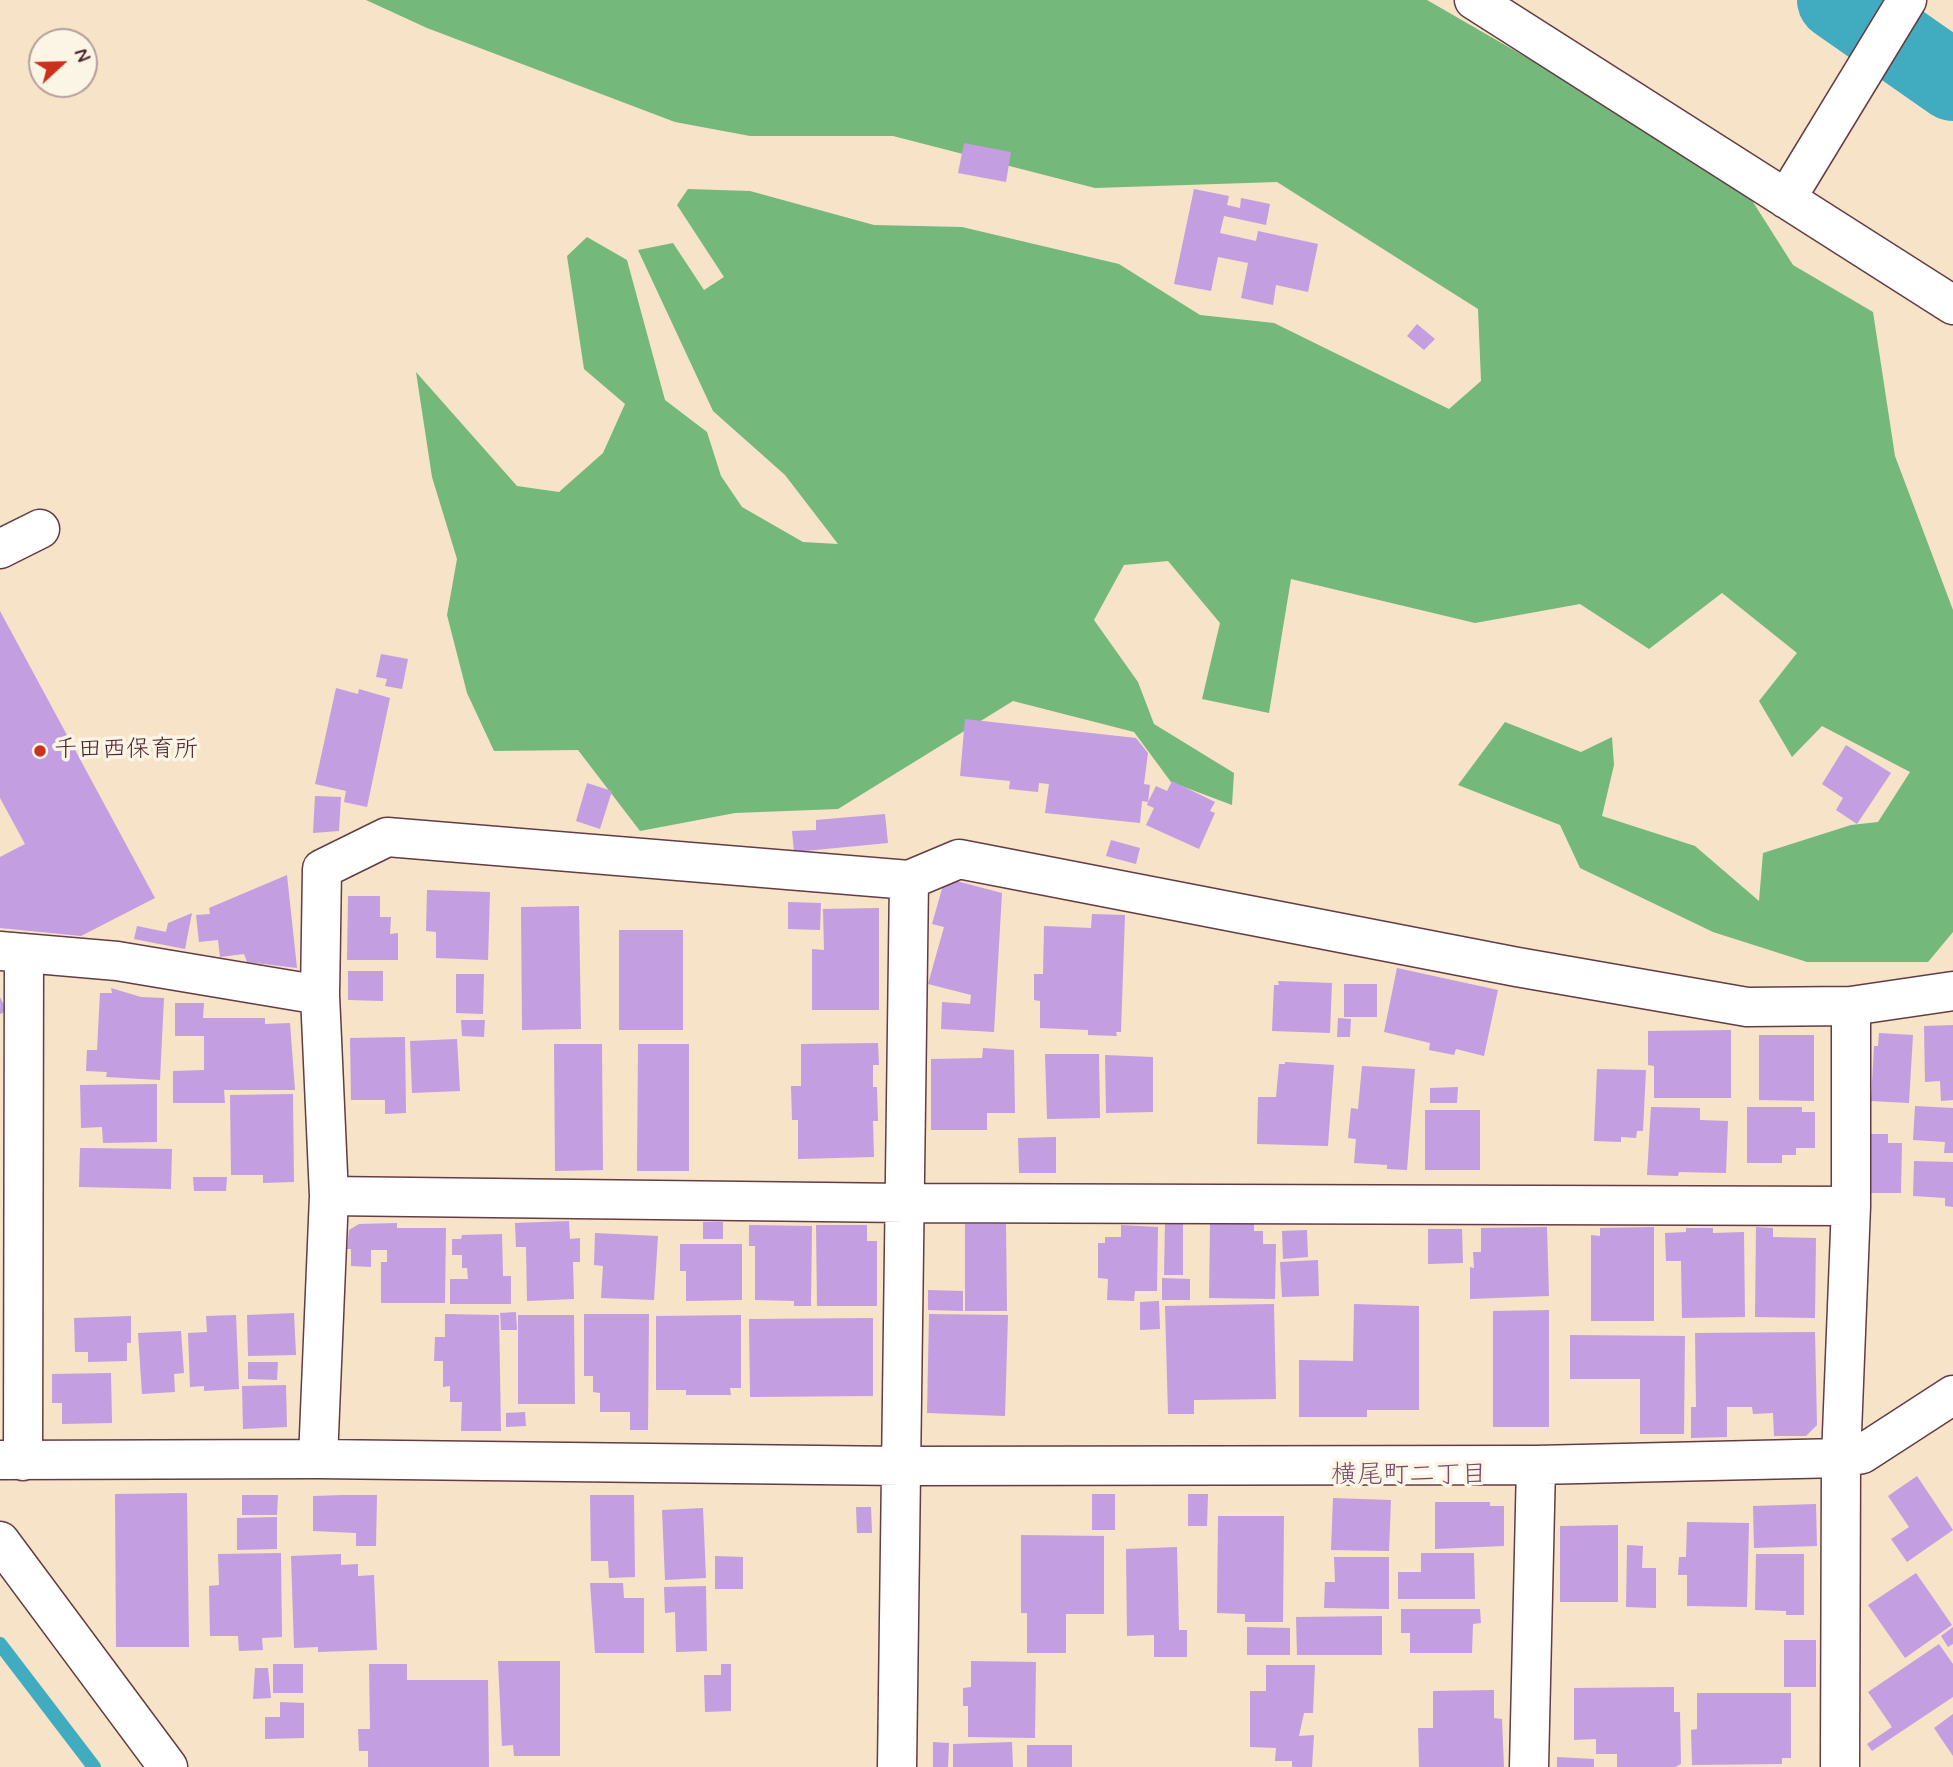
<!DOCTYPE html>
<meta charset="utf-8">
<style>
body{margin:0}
#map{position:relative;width:1953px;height:1767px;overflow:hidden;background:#f6e3c8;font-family:Mynerve,sans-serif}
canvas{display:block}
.north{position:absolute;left:28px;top:28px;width:70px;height:70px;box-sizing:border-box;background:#fcf5e5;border:2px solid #b59f9b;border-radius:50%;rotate:68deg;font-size:19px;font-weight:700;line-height:28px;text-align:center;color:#4a1f2b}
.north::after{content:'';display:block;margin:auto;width:24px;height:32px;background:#c8321e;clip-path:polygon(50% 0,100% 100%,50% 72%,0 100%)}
</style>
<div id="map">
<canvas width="1953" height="1767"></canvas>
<div class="north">N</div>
</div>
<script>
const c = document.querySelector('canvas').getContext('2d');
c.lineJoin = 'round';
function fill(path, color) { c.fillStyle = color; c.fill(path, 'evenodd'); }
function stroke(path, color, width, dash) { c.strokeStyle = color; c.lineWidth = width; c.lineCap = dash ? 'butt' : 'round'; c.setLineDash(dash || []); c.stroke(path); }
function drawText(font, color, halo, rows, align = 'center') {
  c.font = font + ' Mynerve,"Klee One",sans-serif'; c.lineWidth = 7; c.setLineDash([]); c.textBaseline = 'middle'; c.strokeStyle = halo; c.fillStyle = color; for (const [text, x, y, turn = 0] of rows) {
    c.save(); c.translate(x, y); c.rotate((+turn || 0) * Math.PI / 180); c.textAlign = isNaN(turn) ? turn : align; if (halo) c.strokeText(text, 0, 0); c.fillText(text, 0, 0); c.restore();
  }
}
fill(new Path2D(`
 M 366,0 L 1427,0 L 1739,180 L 1793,265 L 1873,312 L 1895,456 L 1953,610 L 1953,932 L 1928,962 L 1807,962 L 1713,932 L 1580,868 L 1560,825 L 1458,785 L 1505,722 L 1581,752 L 1612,737 L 1614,765 L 1602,816 L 1695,846 L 1759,901 L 1763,853 L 1851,825 L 1878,822 L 1910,772 L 1822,726 L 1792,757 L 1759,701 L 1797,653 L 1722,593 L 1649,649 L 1580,604 L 1475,623 L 1291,579 L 1269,713 L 1202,699 L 1220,623 L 1168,561 L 1124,565 L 1094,620 L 1138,682 L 1154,724 L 1234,773 L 1232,805 L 1171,782 L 1134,732 L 1013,701 L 838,809 L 735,813 L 640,831 L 578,750 L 494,751 L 467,693 L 447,615 L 457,559 L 432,477 L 416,372 L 517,486 L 559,492 L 603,453 L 625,404 L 584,369 L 567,256 L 587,237 L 627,260 L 665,400 L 707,432 L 721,476 L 742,507 L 803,542 L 838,544 L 785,475 L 713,411 L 638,250 L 673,243 L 704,290 L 724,277 L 677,205 L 688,189 L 750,191 L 874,225 L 962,227 L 1119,264 L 1200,315 L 1274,323 L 1449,409 L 1481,381 L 1478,309 L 1277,182 L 1095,188 L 893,136 L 750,136 L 675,122 L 427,28 Z`), '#74b87b');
stroke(new Path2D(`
 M 0,1644 L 94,1767`), '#41acbf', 14);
stroke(new Path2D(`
 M 1837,0 L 1953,81`), '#41acbf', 80);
fill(new Path2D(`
 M 964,143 L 1011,152 L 1006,182 L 958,173 Z
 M 1194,189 L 1229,196 L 1227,205 L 1240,208 L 1241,198 L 1270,204 L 1266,225 L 1224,216 L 1220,233 L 1256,241 L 1258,231 L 1318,244 L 1308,292 L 1276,285 L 1273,305 L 1241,298 L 1248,263 L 1218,257 L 1211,291 L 1174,284 Z
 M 1417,324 L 1435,339 L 1424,350 L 1407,336 Z
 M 0,611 L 155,898 L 81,936 L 0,928 L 0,857 L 25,844 L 0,798 Z
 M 381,654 L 408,659 L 402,689 L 385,686 L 387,679 L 376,677 Z
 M 336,688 L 358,694 L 359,689 L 390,698 L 367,807 L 344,802 L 346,791 L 315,784 Z
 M 965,719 L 1136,738 L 1148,753 L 1144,784 L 1150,785 L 1148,802 L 1156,786 L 1167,791 L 1172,781 L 1215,802 L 1210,811 L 1215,813 L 1199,849 L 1146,825 L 1154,808 L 1147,805 L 1148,802 L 1142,801 L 1140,823 L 1045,813 L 1049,784 L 1039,783 L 1038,792 L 1009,789 L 1010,781 L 960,776 Z
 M 1846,745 L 1891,773 L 1857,824 L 1836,810 L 1843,798 L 1822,784 Z
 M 587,783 L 612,791 L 600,829 L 576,821 Z
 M 315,796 L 341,797 L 339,831 L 313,833 Z
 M 885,814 L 888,843 L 794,852 L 792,831 L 816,830 L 816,820 Z
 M 1111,840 L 1140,848 L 1136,864 L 1106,856 Z
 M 287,875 L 297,968 L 247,962 L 244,954 L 220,957 L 218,940 L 199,942 L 196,915 L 210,914 L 209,908 Z
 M 945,878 L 1002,893 L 994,1032 L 941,1029 L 942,1002 L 970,1004 L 971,995 L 928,984 L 944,927 L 932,924 Z
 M 427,890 L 490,892 L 488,960 L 436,958 L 436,932 L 426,931 Z
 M 348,896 L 380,896 L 380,917 L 391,917 L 390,934 L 398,933 L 398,960 L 347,960 Z
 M 788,902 L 821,903 L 820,930 L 788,929 Z
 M 579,906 L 581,1029 L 522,1030 L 521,907 Z
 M 879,908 L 879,1010 L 812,1010 L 812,949 L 824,950 L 823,909 Z
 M 192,913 L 185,949 L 134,939 L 137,926 L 166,932 L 168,923 Z
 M 1092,914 L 1125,915 L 1121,1032 L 1116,1032 L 1117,1036 L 1088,1035 L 1088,1030 L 1040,1028 L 1040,1001 L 1034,1000 L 1034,974 L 1043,974 L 1044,926 L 1091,928 Z
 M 619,930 L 683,930 L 683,1030 L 619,1030 Z
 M 1397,968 L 1498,990 L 1484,1056 L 1456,1049 L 1454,1055 L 1429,1050 L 1430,1043 L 1384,1032 Z
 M 348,971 L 383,971 L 383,1001 L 348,1000 Z
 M 456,974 L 484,974 L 483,1014 L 456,1013 Z
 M 1278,981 L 1332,983 L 1330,1033 L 1272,1031 L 1274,985 L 1279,985 Z
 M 1344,984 L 1377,984 L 1377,1017 L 1344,1017 Z
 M 111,988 L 141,997 L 164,998 L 160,1080 L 106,1077 L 107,1072 L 86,1071 L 87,1050 L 97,1050 L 100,993 L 112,993 Z
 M 0,997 L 7,1011 L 0,1014 Z
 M 175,1003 L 204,1003 L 203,1018 L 265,1018 L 265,1024 L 290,1023 L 295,1090 L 224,1090 L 225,1103 L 173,1103 L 173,1071 L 204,1070 L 204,1036 L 175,1036 Z
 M 1338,1018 L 1351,1019 L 1350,1037 L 1337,1037 Z
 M 461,1020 L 485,1020 L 484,1037 L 462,1036 Z
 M 1953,1025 L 1953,1100 L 1941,1101 L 1940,1081 L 1925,1082 L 1924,1026 Z
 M 1731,1030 L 1731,1098 L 1654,1098 L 1654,1066 L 1648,1065 L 1648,1031 Z
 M 1879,1033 L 1913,1035 L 1909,1103 L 1871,1101 L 1874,1046 L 1878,1046 Z
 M 1759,1035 L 1814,1035 L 1814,1101 L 1759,1100 Z
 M 405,1037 L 406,1113 L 385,1114 L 385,1100 L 351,1100 L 350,1038 Z
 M 457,1039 L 460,1091 L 412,1093 L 410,1041 Z
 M 878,1043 L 879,1065 L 873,1065 L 873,1087 L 877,1087 L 878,1121 L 873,1121 L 874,1157 L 798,1159 L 798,1120 L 792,1120 L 791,1086 L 801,1086 L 801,1044 Z
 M 554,1044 L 602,1044 L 603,1170 L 555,1171 Z
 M 638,1044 L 689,1044 L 689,1171 L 637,1171 Z
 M 983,1048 L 1014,1050 L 1015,1113 L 987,1113 L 987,1130 L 931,1130 L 931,1059 L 982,1058 Z
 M 1045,1054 L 1099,1054 L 1100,1118 L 1047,1119 Z
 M 1105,1055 L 1153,1057 L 1153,1112 L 1106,1113 Z
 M 1285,1062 L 1334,1065 L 1328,1146 L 1257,1144 L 1258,1097 L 1276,1097 L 1279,1064 L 1285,1064 Z
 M 1362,1066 L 1415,1069 L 1407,1170 L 1387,1169 L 1387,1165 L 1354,1163 L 1356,1139 L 1348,1138 L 1351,1108 L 1358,1109 Z
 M 1597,1069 L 1646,1070 L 1643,1131 L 1637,1131 L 1636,1138 L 1621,1137 L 1621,1142 L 1594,1141 Z
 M 157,1084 L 157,1142 L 103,1143 L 102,1127 L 81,1128 L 80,1085 Z
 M 1458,1087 L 1457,1103 L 1430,1103 L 1430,1088 Z
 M 293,1094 L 294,1182 L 263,1183 L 263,1175 L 231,1175 L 230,1095 Z
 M 1915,1106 L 1953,1108 L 1953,1153 L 1944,1153 L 1945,1142 L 1913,1140 Z
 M 1651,1107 L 1700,1108 L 1700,1120 L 1728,1121 L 1726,1173 L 1679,1172 L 1678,1176 L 1647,1175 Z
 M 1747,1107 L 1802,1107 L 1802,1112 L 1815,1112 L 1815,1148 L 1796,1148 L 1796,1155 L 1782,1155 L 1782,1163 L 1747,1163 Z
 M 1425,1110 L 1480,1110 L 1480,1170 L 1425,1170 Z
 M 1869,1134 L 1888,1134 L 1888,1143 L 1902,1143 L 1901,1193 L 1869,1193 Z
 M 1056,1137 L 1056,1173 L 1019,1173 L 1018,1138 Z
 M 80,1148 L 172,1149 L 171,1189 L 79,1187 Z
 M 1914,1161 L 1953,1162 L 1953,1207 L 1945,1206 L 1945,1198 L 1913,1196 Z
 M 193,1177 L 227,1177 L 226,1191 L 194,1191 Z
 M 569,1221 L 570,1239 L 580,1238 L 580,1262 L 573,1262 L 574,1299 L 527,1301 L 526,1247 L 516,1247 L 515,1223 Z
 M 703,1222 L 723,1222 L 723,1239 L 703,1239 Z
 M 397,1223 L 397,1228 L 446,1228 L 445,1303 L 381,1303 L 381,1262 L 387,1262 L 387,1250 L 371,1250 L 371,1267 L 351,1266 L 351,1249 L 347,1249 L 349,1230 L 359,1224 Z
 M 1165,1223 L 1183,1223 L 1183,1275 L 1164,1275 Z
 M 965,1224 L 1006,1224 L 1007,1311 L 965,1311 Z
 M 1210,1224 L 1254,1224 L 1254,1231 L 1263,1231 L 1263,1244 L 1276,1244 L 1275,1299 L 1209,1298 Z
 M 749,1225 L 812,1226 L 811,1306 L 794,1306 L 794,1301 L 755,1300 L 755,1246 L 749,1246 Z
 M 816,1225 L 867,1225 L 867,1241 L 877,1241 L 877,1306 L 817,1306 Z
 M 1121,1225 L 1158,1227 L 1157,1291 L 1135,1291 L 1134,1301 L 1107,1300 L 1108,1279 L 1098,1278 L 1098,1243 L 1105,1243 L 1105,1237 L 1121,1237 Z
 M 1547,1227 L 1549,1296 L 1470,1299 L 1470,1267 L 1474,1268 L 1473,1252 L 1481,1252 L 1481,1228 Z
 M 1654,1227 L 1654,1321 L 1591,1321 L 1591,1235 L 1600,1236 L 1600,1228 Z
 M 1756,1227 L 1773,1228 L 1773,1237 L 1816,1238 L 1815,1318 L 1755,1317 Z
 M 1686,1228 L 1713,1228 L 1713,1233 L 1744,1232 L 1745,1317 L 1682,1318 L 1681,1261 L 1666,1261 L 1665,1233 L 1686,1232 Z
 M 1428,1229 L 1462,1229 L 1463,1263 L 1428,1264 Z
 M 1307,1230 L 1308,1257 L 1283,1259 L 1282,1231 Z
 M 595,1233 L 658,1236 L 654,1300 L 601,1298 L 603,1266 L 594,1265 Z
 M 502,1234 L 503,1276 L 511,1276 L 511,1304 L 450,1304 L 450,1279 L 468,1279 L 467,1268 L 462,1268 L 462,1255 L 452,1255 L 452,1239 L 461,1239 L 462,1235 Z
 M 680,1244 L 742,1244 L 742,1300 L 686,1301 L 686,1271 L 680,1271 Z
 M 1318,1260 L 1319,1296 L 1282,1297 L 1280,1262 Z
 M 1162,1278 L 1190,1279 L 1190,1300 L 1162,1300 Z
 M 928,1290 L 963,1291 L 963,1311 L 928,1310 Z
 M 1159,1301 L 1160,1329 L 1140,1330 L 1140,1302 Z
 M 1274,1304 L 1276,1399 L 1194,1400 L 1194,1414 L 1168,1414 L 1165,1306 Z
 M 1354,1304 L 1419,1306 L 1419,1410 L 1367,1410 L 1367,1417 L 1299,1417 L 1299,1360 L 1353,1361 Z
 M 1549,1310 L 1549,1427 L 1493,1427 L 1493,1311 Z
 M 516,1312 L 517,1330 L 501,1330 L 500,1313 Z
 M 294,1313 L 296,1355 L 248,1356 L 247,1315 Z
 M 445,1314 L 499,1315 L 501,1431 L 461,1431 L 462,1402 L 450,1402 L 450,1386 L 443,1387 L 443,1361 L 434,1361 L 435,1337 L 445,1337 Z
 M 584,1314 L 649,1314 L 648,1430 L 630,1430 L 630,1412 L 600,1412 L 600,1393 L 593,1392 L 593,1376 L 584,1376 Z
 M 929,1314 L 1008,1315 L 1005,1416 L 927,1413 Z
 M 236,1315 L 239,1389 L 204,1391 L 204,1386 L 190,1387 L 188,1333 L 207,1332 L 206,1316 Z
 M 518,1315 L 574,1315 L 575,1404 L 518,1404 Z
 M 741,1315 L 741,1388 L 730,1388 L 731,1395 L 686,1395 L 686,1390 L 656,1390 L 656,1316 Z
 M 131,1316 L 131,1343 L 127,1343 L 127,1361 L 88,1362 L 88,1352 L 75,1352 L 74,1318 Z
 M 873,1318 L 873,1396 L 750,1397 L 749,1319 Z
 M 181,1331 L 184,1373 L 174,1374 L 175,1392 L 142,1394 L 138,1333 Z
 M 1815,1332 L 1817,1425 L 1806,1436 L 1774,1436 L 1773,1413 L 1753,1414 L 1752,1407 L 1727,1407 L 1727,1437 L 1691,1438 L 1691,1407 L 1696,1407 L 1695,1333 Z
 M 1570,1335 L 1685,1336 L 1684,1434 L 1640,1434 L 1640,1379 L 1570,1379 Z
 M 248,1362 L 278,1362 L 277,1380 L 248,1379 Z
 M 111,1373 L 112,1423 L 62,1424 L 62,1403 L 52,1403 L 52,1374 Z
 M 286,1385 L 287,1427 L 243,1429 L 242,1386 Z
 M 525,1412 L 526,1426 L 506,1427 L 506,1413 Z
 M 1917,1476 L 1953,1530 L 1907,1562 L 1891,1539 L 1909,1527 L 1888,1496 Z
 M 187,1493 L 189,1647 L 116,1647 L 115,1494 Z
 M 1092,1494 L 1115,1494 L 1115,1530 L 1092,1530 Z
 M 1188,1494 L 1208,1494 L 1207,1526 L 1188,1526 Z
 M 242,1495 L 278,1495 L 277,1515 L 242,1515 Z
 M 344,1495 L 377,1495 L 376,1546 L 356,1546 L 356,1533 L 313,1531 L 313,1496 Z
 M 590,1495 L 634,1495 L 635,1577 L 609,1578 L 608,1561 L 591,1561 Z
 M 1333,1498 L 1391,1500 L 1389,1551 L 1331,1550 Z
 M 1435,1502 L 1490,1502 L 1490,1506 L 1504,1506 L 1504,1546 L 1435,1549 Z
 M 1816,1504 L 1817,1546 L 1754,1548 L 1753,1506 Z
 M 856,1507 L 871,1507 L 872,1533 L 857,1533 Z
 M 703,1508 L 706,1578 L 665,1580 L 662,1510 Z
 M 1218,1516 L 1284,1516 L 1283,1622 L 1245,1622 L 1245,1614 L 1217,1613 Z
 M 277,1517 L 277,1549 L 237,1550 L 237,1518 Z
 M 1687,1522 L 1749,1523 L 1747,1607 L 1687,1606 L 1687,1575 L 1678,1575 L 1679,1557 L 1686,1557 Z
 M 1618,1525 L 1618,1602 L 1560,1602 L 1560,1526 Z
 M 1021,1535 L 1104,1536 L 1104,1614 L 1066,1614 L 1066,1653 L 1027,1653 L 1027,1613 L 1021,1613 Z
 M 1627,1545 L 1643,1546 L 1642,1568 L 1656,1568 L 1656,1608 L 1626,1607 Z
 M 1177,1547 L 1179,1630 L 1187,1630 L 1187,1657 L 1154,1657 L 1154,1635 L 1127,1636 L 1126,1549 Z
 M 281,1553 L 282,1637 L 262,1638 L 263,1650 L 239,1651 L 238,1636 L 210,1636 L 209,1586 L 219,1585 L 218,1554 Z
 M 1421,1553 L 1474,1553 L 1475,1599 L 1398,1599 L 1398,1572 L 1421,1572 Z
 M 341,1554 L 341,1565 L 358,1564 L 358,1576 L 374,1575 L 377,1650 L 318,1652 L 318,1647 L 294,1648 L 291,1556 Z
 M 1756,1554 L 1804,1554 L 1804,1615 L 1786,1615 L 1786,1611 L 1755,1610 Z
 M 715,1556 L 743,1557 L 743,1589 L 715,1589 Z
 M 1334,1557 L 1389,1557 L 1389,1609 L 1324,1608 L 1325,1582 L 1335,1582 Z
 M 1916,1573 L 1952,1625 L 1905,1658 L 1868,1605 Z
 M 590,1583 L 623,1583 L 624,1598 L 644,1598 L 644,1653 L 595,1653 Z
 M 706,1586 L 707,1651 L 676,1652 L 675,1612 L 665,1613 L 664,1587 Z
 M 1401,1609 L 1480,1609 L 1481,1623 L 1473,1624 L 1472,1653 L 1410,1653 L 1410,1633 L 1401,1633 Z
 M 1382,1616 L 1382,1655 L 1297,1655 L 1296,1617 Z
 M 1247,1627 L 1290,1628 L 1290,1655 L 1247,1655 Z
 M 1953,1627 L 1953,1644 L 1948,1647 L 1941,1636 Z
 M 1784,1640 L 1816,1640 L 1816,1687 L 1784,1687 Z
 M 1939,1644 L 1953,1664 L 1953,1697 L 1872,1751 L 1867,1744 L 1892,1727 L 1868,1692 Z
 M 498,1661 L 560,1661 L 560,1756 L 514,1756 L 513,1745 L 502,1746 Z
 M 971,1661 L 1036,1662 L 1035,1738 L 968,1737 L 968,1706 L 963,1706 L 963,1688 L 971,1687 Z
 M 273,1664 L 303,1664 L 303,1693 L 273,1693 Z
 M 369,1664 L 407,1664 L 407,1680 L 488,1680 L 489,1767 L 368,1767 L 368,1751 L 359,1751 L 358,1729 L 370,1729 Z
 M 721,1664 L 731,1664 L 731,1711 L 705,1712 L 704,1675 L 721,1675 Z
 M 1266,1665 L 1315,1665 L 1313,1713 L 1304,1713 L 1299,1736 L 1314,1735 L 1312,1767 L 1292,1767 L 1292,1761 L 1275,1761 L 1276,1748 L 1250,1747 L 1250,1691 L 1266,1691 Z
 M 255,1668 L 268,1668 L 271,1698 L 253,1699 Z
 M 1674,1687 L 1674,1712 L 1680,1712 L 1681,1764 L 1675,1767 L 1617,1767 L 1617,1754 L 1596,1754 L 1596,1739 L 1574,1740 L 1574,1688 Z
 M 1494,1690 L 1494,1718 L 1502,1719 L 1504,1767 L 1419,1767 L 1418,1728 L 1433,1728 L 1433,1691 Z
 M 1697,1693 L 1791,1693 L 1791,1758 L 1782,1758 L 1782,1764 L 1692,1765 L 1691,1730 L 1697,1729 Z
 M 280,1702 L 304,1703 L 304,1738 L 265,1739 L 265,1717 L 280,1717 Z
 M 1953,1714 L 1953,1756 L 1934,1728 Z
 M 933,1742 L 949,1743 L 948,1767 L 933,1767 Z
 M 1012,1742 L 1013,1767 L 953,1767 L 953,1744 Z
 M 1027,1745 L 1072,1745 L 1072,1767 L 1027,1767 Z
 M 1557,1757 L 1594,1759 L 1594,1767 L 1557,1767 Z`), '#c39ee0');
const minor = new Path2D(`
 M 1474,0 L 1953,305
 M 1786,199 L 1907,0
 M 0,549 L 40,529
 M 0,951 L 117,961 L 320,995
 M 329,1196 L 904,1203 L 1851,1206
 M 318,1459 L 329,1196 L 320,995 L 322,869 L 387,837 L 909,880 L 959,859 L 1517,967 L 1747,1007 L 1851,1006 L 1953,991
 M 0,1460 L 318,1459 L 901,1466 L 1536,1465 L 1841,1458 L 1851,1206 L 1851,1006
 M 23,1461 L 24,953
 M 0,1541 L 168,1767
 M 897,1767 L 909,880
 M 1529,1767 L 1536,1465
 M 1840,1767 L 1841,1458 L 1862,1454 L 1953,1395`);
stroke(minor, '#643c43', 41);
stroke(minor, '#fff', 38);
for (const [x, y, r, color] of [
 [40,751,7,"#c8321e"]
]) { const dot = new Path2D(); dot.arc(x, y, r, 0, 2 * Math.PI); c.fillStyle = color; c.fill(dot); stroke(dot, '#fcf5e5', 2.5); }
drawText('24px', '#4a1f2b', '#fcf5e5', [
 ["千田西保育所",54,751]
], 'left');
drawText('26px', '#744b6a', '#fcf5e5', [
 ["横尾町二丁目",1409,1477]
]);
</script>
